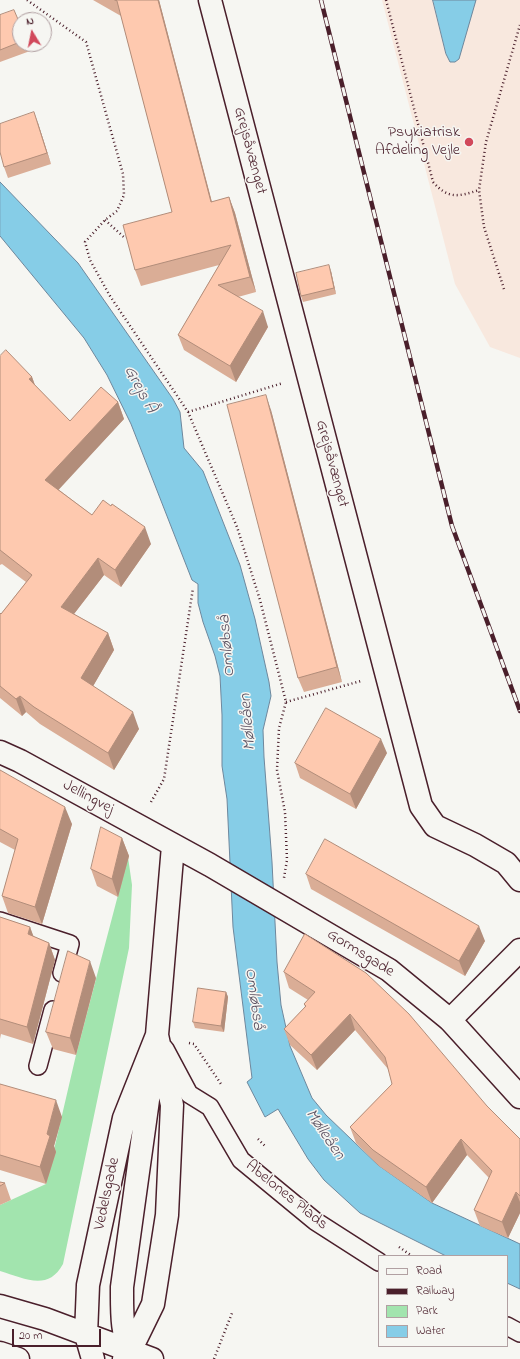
<!DOCTYPE html>
<meta charset="utf-8">
<style>
body{margin:0}
#map{position:relative;width:520px;height:1359px;overflow:hidden;background:#f6f6f2;font-family:"Indie Flower",sans-serif}
canvas{display:block}
.legend{position:absolute;left:378px;top:1255px;width:130px;height:92px;box-sizing:border-box;background:#f6f6f2;border:1px solid #b1a0a2;margin:0;padding:5px 7px;list-style:none;font-size:12px;color:#4a1f2b}
.legend li{display:flex;align-items:center;gap:8px;height:20px}
.legend b{width:20px;border:1px solid #b1a0a2}
.north{position:absolute;left:12px;top:12px;width:40px;height:40px;box-sizing:border-box;background:#f6f6f2;border:1px solid #b1a0a2;border-radius:50%;rotate:350deg;font-size:11px;font-weight:700;line-height:16px;text-align:center;color:#4a1f2b}
.north::after{content:'';display:block;margin:auto;width:14px;height:18px;background:#d1495b;clip-path:polygon(50% 0,100% 100%,50% 72%,0 100%)}
.scale{position:absolute;left:12px;top:1329px;width:89px;height:18px;box-sizing:border-box;border:2px solid #4a1f2b;border-top:0;padding-left:5px;font-size:12px;line-height:14px;white-space:nowrap;color:#4a1f2b;-webkit-text-stroke:3px #f6f6f2;paint-order:stroke}
</style>
<div id="map">
<canvas width="520" height="1359"></canvas>
<ul class="legend">
<li><b style="height:5px;background:#f6f6f2"></b>Road</li>
<li><b style="height:5px;background:#4a1f2b"></b>Railway</li>
<li><b style="height:11px;background:#a2e4ae"></b>Park</li>
<li><b style="height:11px;background:#86cde7"></b>Water</li>
</ul>
<div class="north">N</div>
<div class="scale">20 m</div>
</div>
<script>
const c = document.querySelector('canvas').getContext('2d');
c.lineJoin = 'round';
function fill(path, color) { c.fillStyle = color; c.fill(path, 'evenodd'); }
function stroke(path, color, width, dash) { c.strokeStyle = color; c.lineWidth = width; c.lineCap = dash ? 'butt' : 'round'; c.setLineDash(dash || []); c.stroke(path); }
function drawText(font, color, halo, rows, align = 'center') {
  c.font = font + ' "Indie Flower",sans-serif'; c.lineWidth = 3; c.setLineDash([]); c.textBaseline = 'middle'; c.strokeStyle = halo; c.fillStyle = color; for (const [text, x, y, turn = 0] of rows) {
    c.save(); c.translate(x, y); c.rotate((+turn || 0) * Math.PI / 180); c.textAlign = isNaN(turn) ? turn : align; if (halo) c.strokeText(text, 0, 0); c.fillText(text, 0, 0); c.restore();
  }
}
fill(new Path2D(`
 M 382,0 L 520,0 L 520,358 L 490,347 L 455,284 Z`), '#f8e8de');
fill(new Path2D(`
 M 128,857 L 132,885 L 129,948 L 63,1264 C 48,1292 24,1278 0,1271 L 0,1205 L 46,1184 L 76,1055 Z`), '#a2e4ae');
const water = new Path2D(`
 M 433,0 L 476,0 L 459,59 L 455,62 L 450,62 L 446,54 Z
 M 0,182 L 78,263 L 173,399 L 180,412 L 184,448 L 203,471 L 240,565 L 255,619 L 269,682 L 271,696 L 263,730 L 264,757 L 272,862 L 277,962 L 281,1005 L 290,1046 L 312,1098 L 326,1115 L 378,1165 L 432,1203 L 520,1244 L 520,1289 L 507,1283 L 507,1256 L 446,1256 L 360,1213 L 324,1180 L 308,1159 L 278,1109 L 265,1117 L 247,1082 L 252,1078 L 233,927 L 227,799 L 222,766 L 222,715 L 220,676 L 215,656 L 203,622 L 198,603 L 198,584 L 192,580 L 131,424 L 107,375 L 84,338 L 0,236 Z`);
fill(water, '#86cde7');
stroke(water, '#6e879c', 1);
const lane = new Path2D(`
 M 0,921 L 70,944 L 62,973
 M 165,1049 L 189,1094 L 210,1107 L 241,1160 L 315,1221 L 379,1262
 M 38,1066 L 53,1010
 M 507,1326 L 520,1333`);
const street = new Path2D(`
 M 210,0 L 421,806 L 435,826 L 475,845 L 506,863 L 520,880
 M 450,1020 L 520,950`);
const secondary = new Path2D(`
 M 0,752 L 20,761 L 210,865 L 389,970 L 450,1020 L 520,1097
 M 0,1306 L 45,1319 L 152,1359
 M 0,1353 L 18,1359
 M 133,1357 C 121,1336 122,1311 122,1287 L 152,1071
 M 93,1359 L 86,1335 L 88,1285 L 124,1118 L 157,1035 L 173,846
 M 124,1359 L 130,1351 L 153,1304 L 167,1215 L 172,1105 L 157,1035`);
stroke(lane, '#4a1f2b', 20);
stroke(street, '#4a1f2b', 25);
stroke(secondary, '#4a1f2b', 25);
stroke(new Path2D(`
 M 27,0 L 86,42 L 123,174 L 124,195 L 117,211 L 105,220 L 85,242 L 90,260 L 110,296 L 188,412 L 237,527 L 260,600 L 286,702 L 279,728 L 277,770 L 285,812 L 287,860 L 284,878
 M 386,0 L 433,182 C 448,199 458,197 479,190
 M 105,220 L 125,238 L 129,237
 M 504,289 L 484,227 L 479,190 L 486,142 L 520,25
 M 188,412 L 283,383
 M 286,702 L 361,681
 M 151,802 L 164,779 L 193,588
 M 189,1043 L 194,1044 L 221,1084
 M 258,1139 L 266,1147
 M 399,1247 L 412,1256
 M 214,1359 L 232,1313`), '#4a1f2b', 2.5, [1, 3]);
stroke(lane, '#f6f6f2', 17);
stroke(street, '#f6f6f2', 22);
stroke(secondary, '#f6f6f2', 22);
const rail = new Path2D(`
 M 321,0 L 452,526 L 520,711`);
stroke(rail, '#4a1f2b', 4.5);
stroke(rail, '#f6f6f2', 3, [9]);
fill(new Path2D(`
 M 93,0 L 159,0 L 212,202 L 229,197 L 235,213 L 256,292 L 238,297 L 268,327 L 236,382 L 184,350 L 178,335 L 219,265 L 141,286 L 135,270 L 172,212 L 121,16 Z
 M 0,15 L 20,24 L 20,44 L 28,44 L 30,51 L 0,62 Z
 M 38,123 L 51,164 L 8,178 L 4,167 Z
 M 331,271 L 336,294 L 303,302 L 301,296 Z
 M 0,356 L 32,377 L 35,385 L 70,421 L 118,402 L 124,419 L 58,489 L 92,515 L 151,544 L 121,587 L 104,575 L 74,614 L 108,633 L 114,650 L 93,686 L 139,729 L 114,770 L 40,724 L 26,712 L 22,716 L 0,698 L 0,613 L 1,614 L 26,582 L 2,564 L 0,565 Z
 M 271,410 L 342,682 L 304,692 L 298,678 Z
 M 387,753 L 356,809 L 300,778 L 295,763 Z
 M 0,770 L 72,824 L 42,924 L 8,913 L 2,896 L 15,850 L 0,842 Z
 M 122,838 L 129,856 L 118,897 L 97,886 L 91,869 Z
 M 306,874 L 485,941 L 465,976 L 311,889 Z
 M 0,917 L 30,927 L 33,936 L 49,943 L 55,960 L 33,1044 L 1,1034 L 0,1039 Z
 M 305,934 L 487,1106 L 520,1139 L 520,1213 L 508,1238 L 480,1226 L 474,1210 L 489,1178 L 467,1155 L 432,1203 L 379,1166 L 356,1143 L 350,1127 L 392,1084 L 388,1069 L 355,1030 L 317,1070 L 290,1045 L 284,1029 L 305,1007 L 304,1004 L 308,1000 L 289,988 L 284,972 Z
 M 96,978 L 76,1055 L 53,1049 L 46,1032 Z
 M 226,992 L 228,997 L 224,1032 L 195,1028 L 193,1022 Z
 M 0,1084 L 62,1117 L 54,1146 L 56,1152 L 46,1184 L 0,1170 Z
 M 0,1182 L 5,1183 L 11,1200 L 0,1205 Z`), '#daad96');
fill(new Path2D(`
 M 158,0 L 159,0 L 216,218 L 211,202 Z
 M 34,112 L 38,123 L 51,164 L 47,153 Z
 M 229,197 L 235,213 L 256,292 L 250,277 Z
 M 329,265 L 331,271 L 336,294 L 334,288 Z
 M 263,311 L 268,327 L 236,382 L 230,366 Z
 M 32,377 L 38,394 L 29,379 Z
 M 266,395 L 271,410 L 342,682 L 337,667 Z
 M 118,402 L 124,419 L 52,497 L 45,480 Z
 M 145,527 L 151,544 L 121,587 L 115,570 Z
 M 98,558 L 104,575 L 67,623 L 61,607 Z
 M 108,633 L 114,650 L 88,695 L 81,678 Z
 M 20,696 L 26,712 L 22,716 L 16,699 Z
 M 133,712 L 139,729 L 114,770 L 108,753 Z
 M 381,739 L 387,753 L 356,809 L 350,794 Z
 M 65,807 L 72,824 L 42,924 L 35,907 Z
 M 122,838 L 129,856 L 118,897 L 112,879 Z
 M 479,926 L 485,941 L 465,976 L 459,961 Z
 M 30,927 L 36,943 L 28,934 Z
 M 49,943 L 55,960 L 33,1044 L 27,1027 Z
 M 90,961 L 96,978 L 76,1055 L 70,1038 Z
 M 226,992 L 228,997 L 224,1032 L 221,1026 Z
 M 350,1014 L 355,1030 L 317,1070 L 311,1055 Z
 M 56,1100 L 62,1117 L 54,1146 L 56,1152 L 46,1184 L 40,1167 L 47,1134 Z
 M 461,1139 L 467,1155 L 432,1203 L 426,1187 Z
 M 516,1192 L 520,1202 L 520,1213 L 508,1238 L 502,1222 Z`), '#b28d7a');
const building = new Path2D(`
 M 115,0 L 158,0 L 211,202 L 229,197 L 250,277 L 218,285 L 263,311 L 230,366 L 178,335 L 231,245 L 135,270 L 123,225 L 172,212 L 117,1 Z
 M 14,10 L 20,24 L 20,42 L 0,50 L 0,15 Z
 M 34,112 L 47,153 L 4,167 L 0,152 L 0,124 Z
 M 329,265 L 334,288 L 301,296 L 296,273 Z
 M 6,350 L 32,377 L 29,379 L 70,421 L 101,387 L 118,402 L 45,480 L 92,515 L 103,500 L 111,506 L 112,504 L 145,527 L 115,570 L 98,558 L 61,607 L 108,633 L 81,678 L 133,712 L 108,753 L 34,707 L 20,696 L 16,699 L 0,686 L 0,613 L 1,614 L 32,575 L 0,550 L 0,356 Z
 M 266,395 L 337,667 L 298,678 L 227,405 Z
 M 326,708 L 381,739 L 350,794 L 295,763 Z
 M 0,770 L 65,807 L 35,907 L 2,896 L 18,839 L 0,829 Z
 M 101,827 L 122,838 L 112,879 L 91,869 Z
 M 325,839 L 479,926 L 459,961 L 306,874 Z
 M 0,917 L 30,927 L 28,934 L 49,943 L 27,1027 L 0,1019 Z
 M 305,934 L 366,973 L 409,1014 L 487,1106 L 520,1139 L 520,1196 L 516,1192 L 502,1222 L 474,1210 L 492,1171 L 461,1139 L 426,1187 L 373,1150 L 350,1127 L 392,1084 L 385,1057 L 350,1014 L 311,1055 L 284,1029 L 306,1006 L 304,1004 L 315,992 L 284,972 Z
 M 68,951 L 90,961 L 70,1038 L 46,1032 Z
 M 198,988 L 226,992 L 221,1026 L 193,1022 Z
 M 0,1084 L 56,1100 L 47,1134 L 50,1136 L 40,1167 L 0,1155 Z
 M 0,1182 L 5,1183 L 0,1186 Z`);
fill(building, '#fec9af');
stroke(building, '#b28d7a', 1);
for (const [x, y, r, color] of [
 [469,142,5,"#d1495b"]
]) { const dot = new Path2D(); dot.arc(x, y, r, 0, 2 * Math.PI); c.fillStyle = color; c.fill(dot); stroke(dot, '#f6f6f2', 1.5); }
drawText('16px', '#4a1f2b', '#f6f6f2', [
 ["Psykiatrisk",460,133],
 ["Afdeling Vejle",460,151]
], 'right');
drawText('16px', '#4a1f2b', '#f6f6f2', [
 ["Grejsåvænget",249,151,75],
 ["Grejsåvænget",331,464,75],
 ["Jellingvej",88,798,28],
 ["Gormsgade",360,954,32],
 ["Vedelsgade",108,1194,-78],
 ["Abelones Plads",286,1196,39]
]);
drawText('italic 17px', '#5c5363', '#f6f6f2', [
 ["Grejs Å",139,390,62],
 ["Omløbså",228,646,-95],
 ["Mølleåen",249,722,-95],
 ["Omløbså",253,999,82],
 ["Mølleåen",324,1135,56]
]);
</script>
